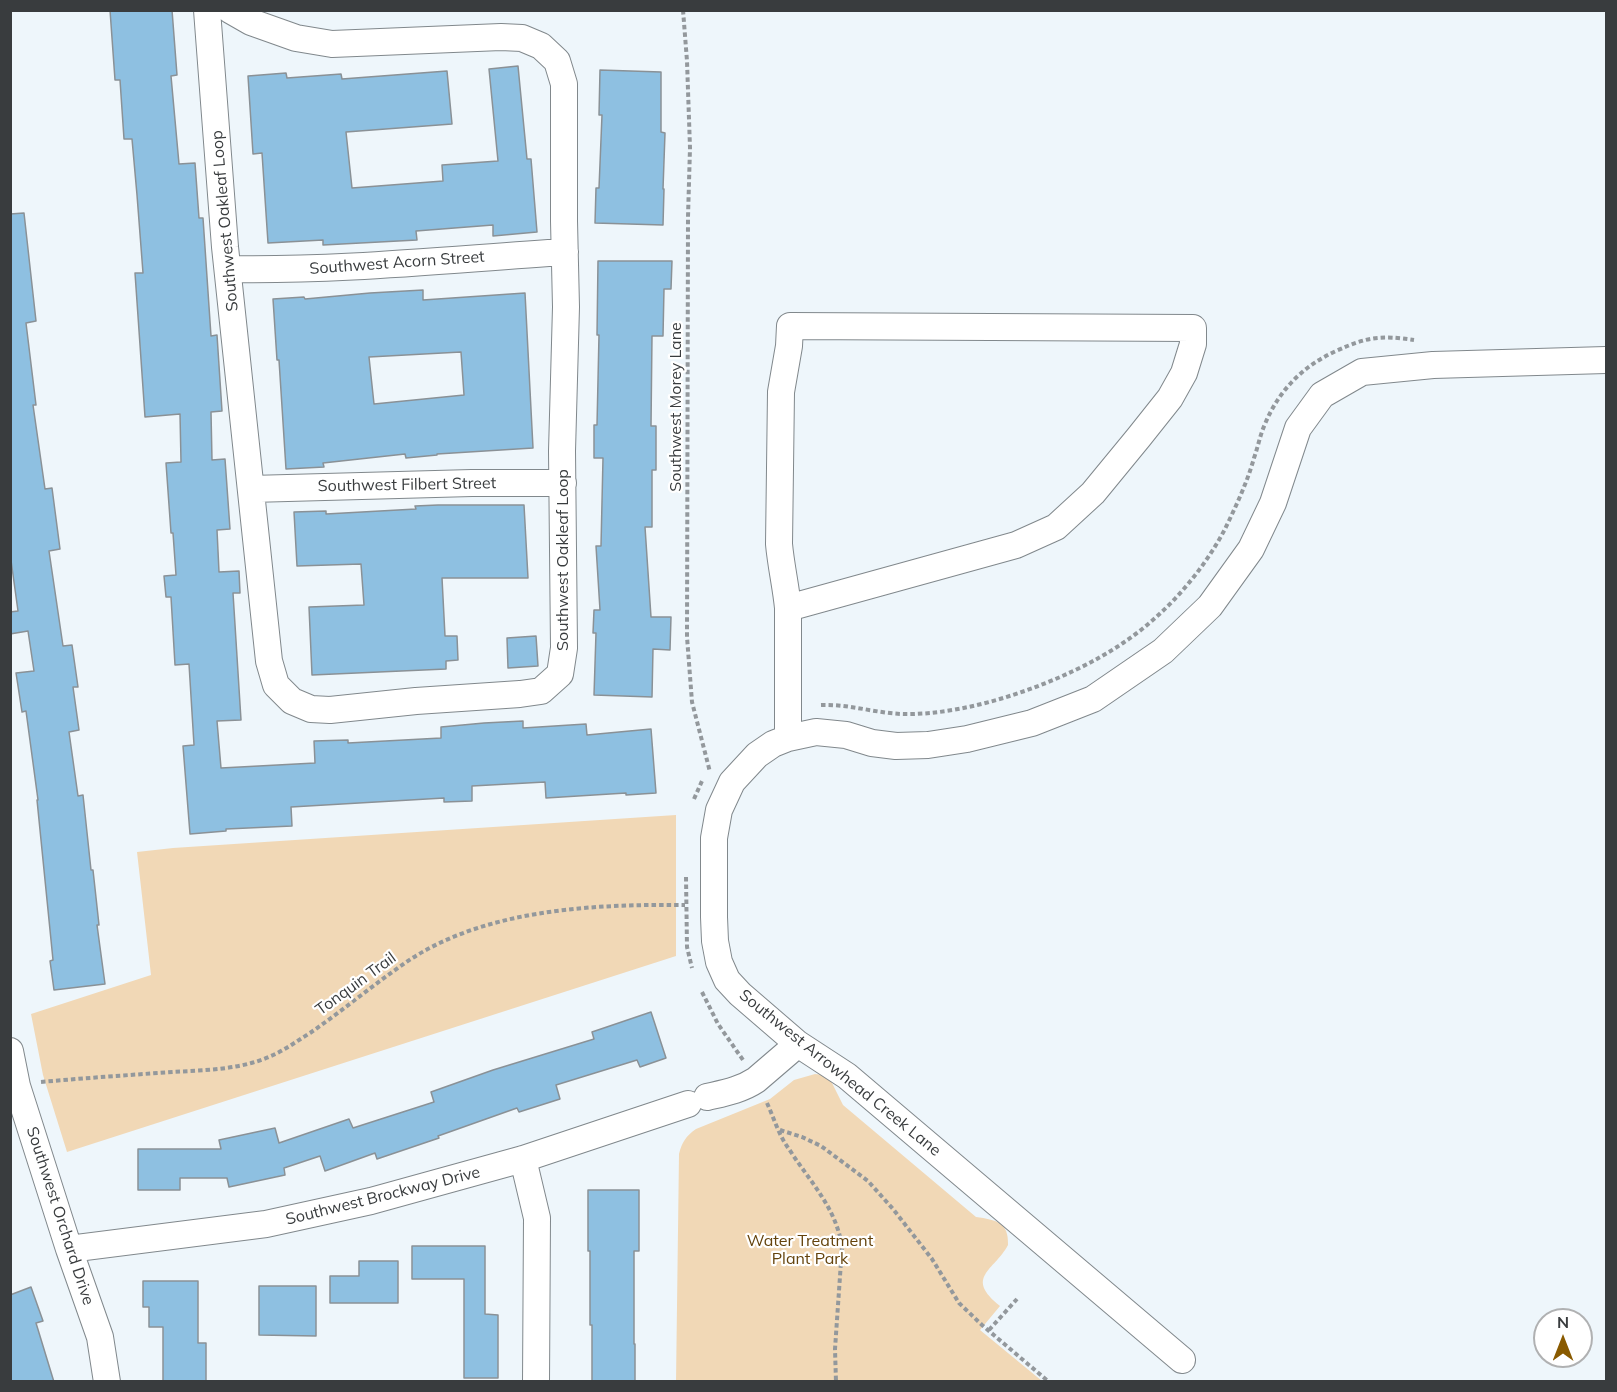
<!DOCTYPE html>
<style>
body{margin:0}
#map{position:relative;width:1617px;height:1392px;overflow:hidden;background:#eef6fb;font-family:Mulish,sans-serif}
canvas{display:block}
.frame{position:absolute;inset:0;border:12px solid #393c3e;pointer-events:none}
.north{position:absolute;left:1533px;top:1308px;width:60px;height:60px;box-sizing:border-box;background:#fff;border:2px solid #b0b1b2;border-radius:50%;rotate:0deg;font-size:16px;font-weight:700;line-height:24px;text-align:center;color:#393c3e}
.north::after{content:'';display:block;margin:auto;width:21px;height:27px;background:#895a00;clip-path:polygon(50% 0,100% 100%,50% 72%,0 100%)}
</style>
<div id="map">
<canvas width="1617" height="1392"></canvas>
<div class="frame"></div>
<div class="north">N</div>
</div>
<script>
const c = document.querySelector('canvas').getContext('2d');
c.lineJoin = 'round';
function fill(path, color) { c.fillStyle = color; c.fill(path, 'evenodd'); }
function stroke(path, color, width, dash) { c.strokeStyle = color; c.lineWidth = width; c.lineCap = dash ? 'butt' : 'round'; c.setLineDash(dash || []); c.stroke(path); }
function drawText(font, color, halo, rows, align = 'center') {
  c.font = font + ' Mulish,sans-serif'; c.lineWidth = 4.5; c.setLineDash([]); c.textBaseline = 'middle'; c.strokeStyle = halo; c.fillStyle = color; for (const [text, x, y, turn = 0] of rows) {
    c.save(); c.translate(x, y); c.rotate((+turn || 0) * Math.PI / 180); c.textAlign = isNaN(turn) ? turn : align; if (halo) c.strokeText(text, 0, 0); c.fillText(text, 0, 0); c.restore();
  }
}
fill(new Path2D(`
 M 676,815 L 676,956 L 67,1152 L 43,1075 L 31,1014 L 151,975 L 137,852 L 173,848 Z
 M 815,1074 L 824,1075 L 830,1079 L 843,1105 L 976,1217 C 996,1220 1009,1222 1008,1245 C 994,1271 964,1277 1000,1306 L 980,1330 L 1042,1381 L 676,1382 L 679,1154 C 682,1142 686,1136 696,1129 L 770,1099 L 794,1080 Z`), '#f1d8b6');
const building = new Path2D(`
 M 110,10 L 172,10 L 177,75 L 171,76 L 179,164 L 195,163 L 199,218 L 203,218 L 211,336 L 217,335 L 222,411 L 211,412 L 212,460 L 225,459 L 230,529 L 217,530 L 219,572 L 239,571 L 240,593 L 233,593 L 241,720 L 217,721 L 221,768 L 315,763 L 314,741 L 348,740 L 348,743 L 441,738 L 441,727 L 484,723 L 523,721 L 523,728 L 586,724 L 587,735 L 651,729 L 656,793 L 626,795 L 626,793 L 546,798 L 545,782 L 472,786 L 472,801 L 444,802 L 444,798 L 291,807 L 292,826 L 226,829 L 226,831 L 190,834 L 183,746 L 194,745 L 189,664 L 175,665 L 171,597 L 166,597 L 164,576 L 176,575 L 173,533 L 171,533 L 166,463 L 181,462 L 180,414 L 145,417 L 135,273 L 143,273 L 137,195 L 132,139 L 124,139 L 120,80 L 115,80 Z
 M 518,66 L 527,159 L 531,159 L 537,232 L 493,236 L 493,225 L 416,231 L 417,240 L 323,245 L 323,240 L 268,243 L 262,153 L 253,154 L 248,76 L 286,73 L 287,78 L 341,74 L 342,79 L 447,71 L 452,124 L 346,132 L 352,188 L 443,181 L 442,165 L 498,161 L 489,69 Z
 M 600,70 L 661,72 L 661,132 L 665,133 L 663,189 L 664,189 L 663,225 L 595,223 L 596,188 L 599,188 L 602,115 L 599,115 Z
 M 24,213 L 36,321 L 26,323 L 36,405 L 33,405 L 45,489 L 52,488 L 60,549 L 49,551 L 63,646 L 72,645 L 78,687 L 73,687 L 79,730 L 69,732 L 78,796 L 83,795 L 91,870 L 93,870 L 99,925 L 97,925 L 105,984 L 54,990 L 50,961 L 53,960 L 37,800 L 38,800 L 26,711 L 22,712 L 16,673 L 34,671 L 28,631 L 10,634 L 10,612 L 18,611 L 10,553 L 10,214 Z
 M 598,261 L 672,261 L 671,289 L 664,289 L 663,336 L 652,336 L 651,426 L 656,426 L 656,470 L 652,470 L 652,527 L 645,527 L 651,617 L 671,617 L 670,650 L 653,649 L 652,697 L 594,695 L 596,633 L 593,633 L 594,610 L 600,610 L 596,546 L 601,546 L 603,458 L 594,458 L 594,425 L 597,425 L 599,335 L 597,335 Z
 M 423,290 L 423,300 L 525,293 L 533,448 L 437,454 L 437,455 L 406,458 L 405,454 L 323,463 L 324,467 L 286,469 L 279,360 L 277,360 L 273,299 L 304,297 L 305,299 L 370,293 ZM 461,352 L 464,395 L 374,404 L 369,357 Z
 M 438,505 L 524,505 L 528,578 L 442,578 L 445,636 L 457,636 L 458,660 L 446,661 L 446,669 L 312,675 L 309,607 L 364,605 L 361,564 L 297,566 L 294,512 L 326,511 L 326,514 L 416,509 L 415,506 Z
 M 536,636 L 538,666 L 508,668 L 507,638 Z
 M 651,1012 L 666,1058 L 640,1067 L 637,1060 L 556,1085 L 560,1099 L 519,1112 L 517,1108 L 438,1136 L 439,1138 L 377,1159 L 375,1153 L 325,1171 L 320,1156 L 284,1168 L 285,1175 L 229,1187 L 227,1178 L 180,1178 L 180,1190 L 138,1190 L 138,1149 L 221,1149 L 219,1140 L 275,1128 L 279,1143 L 349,1119 L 353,1128 L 434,1102 L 431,1092 L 493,1070 L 594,1039 L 592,1032 Z
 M 588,1190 L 639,1190 L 639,1251 L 634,1251 L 634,1344 L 635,1344 L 635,1382 L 592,1382 L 592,1325 L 590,1325 L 590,1251 L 588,1251 Z
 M 412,1246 L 485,1246 L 485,1314 L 498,1315 L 498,1378 L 464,1378 L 464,1279 L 412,1279 Z
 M 359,1261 L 398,1261 L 398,1303 L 330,1303 L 330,1276 L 359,1276 Z
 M 143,1281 L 198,1281 L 198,1343 L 206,1343 L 206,1382 L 163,1382 L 163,1327 L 149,1327 L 149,1307 L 143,1307 Z
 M 259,1286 L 316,1286 L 316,1336 L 259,1335 Z
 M 31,1287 L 43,1321 L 36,1323 L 54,1382 L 10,1382 L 10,1295 Z`);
fill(building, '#8ec0e1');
stroke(building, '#8a9196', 1.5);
const minor = new Path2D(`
 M 207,10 L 225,247 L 269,661 L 276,685 L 292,701 L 311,709 L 330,710 L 416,701 L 520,694 L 541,691 L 560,674 L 564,648 L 562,451 L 566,307 L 564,221 L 564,84 L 557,61 L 541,46 L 522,38 L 501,37 L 332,44 L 296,38 L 251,22 L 230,10
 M 228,269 C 341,271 453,259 565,252
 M 251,489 L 472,483 L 563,483
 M 788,738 L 788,608 C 786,587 781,566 779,544 L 781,392 L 789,346 L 790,326 L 1193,328 L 1193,344 L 1184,373 L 1170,398 L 1139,437 L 1093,493 L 1056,527 L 1016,545 L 788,608
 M 10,1051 L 17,1086 L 69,1249 L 100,1337 L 107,1382
 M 707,1097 C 724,1093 741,1090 756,1080 L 798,1044
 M 523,1159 L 537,1218 L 536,1382
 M 69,1249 L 266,1224 L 371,1201 L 523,1159 L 688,1104
 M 1182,1360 L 847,1076 L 798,1044 L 740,994 L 727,980 L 719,962 L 715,941 L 714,917 L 714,838 L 719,810 L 732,782 L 757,755 L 773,744 L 788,738 L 816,732 L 846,735 L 872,743 L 896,746 L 928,745 L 967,739 L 1032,723 L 1093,699 L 1163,651 L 1210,606 L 1251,549 L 1273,503 L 1298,428 L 1322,395 L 1362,372 L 1433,365 L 1606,360`);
stroke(minor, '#81888c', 28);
stroke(new Path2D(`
 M 683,10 L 687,61 L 690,148 L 688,217 L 687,637 L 692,702 L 710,772
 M 821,705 C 849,704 875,713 902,714 C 971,716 1067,681 1123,643 C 1165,615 1202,573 1225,529 C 1236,506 1247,483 1254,458 C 1258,447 1260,435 1265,424 C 1279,390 1303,366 1336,351 C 1367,337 1380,335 1414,340
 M 694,799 L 702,781
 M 686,877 L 687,947 L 692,968
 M 702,992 L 718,1024 L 743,1060
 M 41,1082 C 85,1078 129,1075 173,1072 C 205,1070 240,1070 271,1056 C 285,1050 297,1041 310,1033 C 342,1011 373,985 405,963 C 483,909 593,904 685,905
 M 767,1103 C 774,1118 779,1136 789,1149 C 810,1182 836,1207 842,1247 L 835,1349 L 836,1382
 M 780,1130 L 802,1137 L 821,1146 L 868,1181 L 893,1209 L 932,1259 L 959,1303 L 982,1325 L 1049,1382
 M 989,1330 L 1017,1299`), '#93989c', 4, [4.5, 3]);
stroke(minor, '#fff', 26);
drawText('16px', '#393c3e', '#fff', [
 ["Southwest Oakleaf Loop",225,221,-95],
 ["Southwest Acorn Street",397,263,-4],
 ["Southwest Morey Lane",676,407,-90],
 ["Southwest Filbert Street",407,485,-1],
 ["Southwest Oakleaf Loop",563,560,-90],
 ["Tonquin Trail",356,984,-36],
 ["Southwest Arrowhead Creek Lane",840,1073,39],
 ["Southwest Brockway Drive",383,1196,-14],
 ["Southwest Orchard Drive",60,1216,72]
]);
drawText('16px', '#64430c', '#fff', [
 ["Water Treatment",810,1241],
 ["Plant Park",810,1259]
]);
</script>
